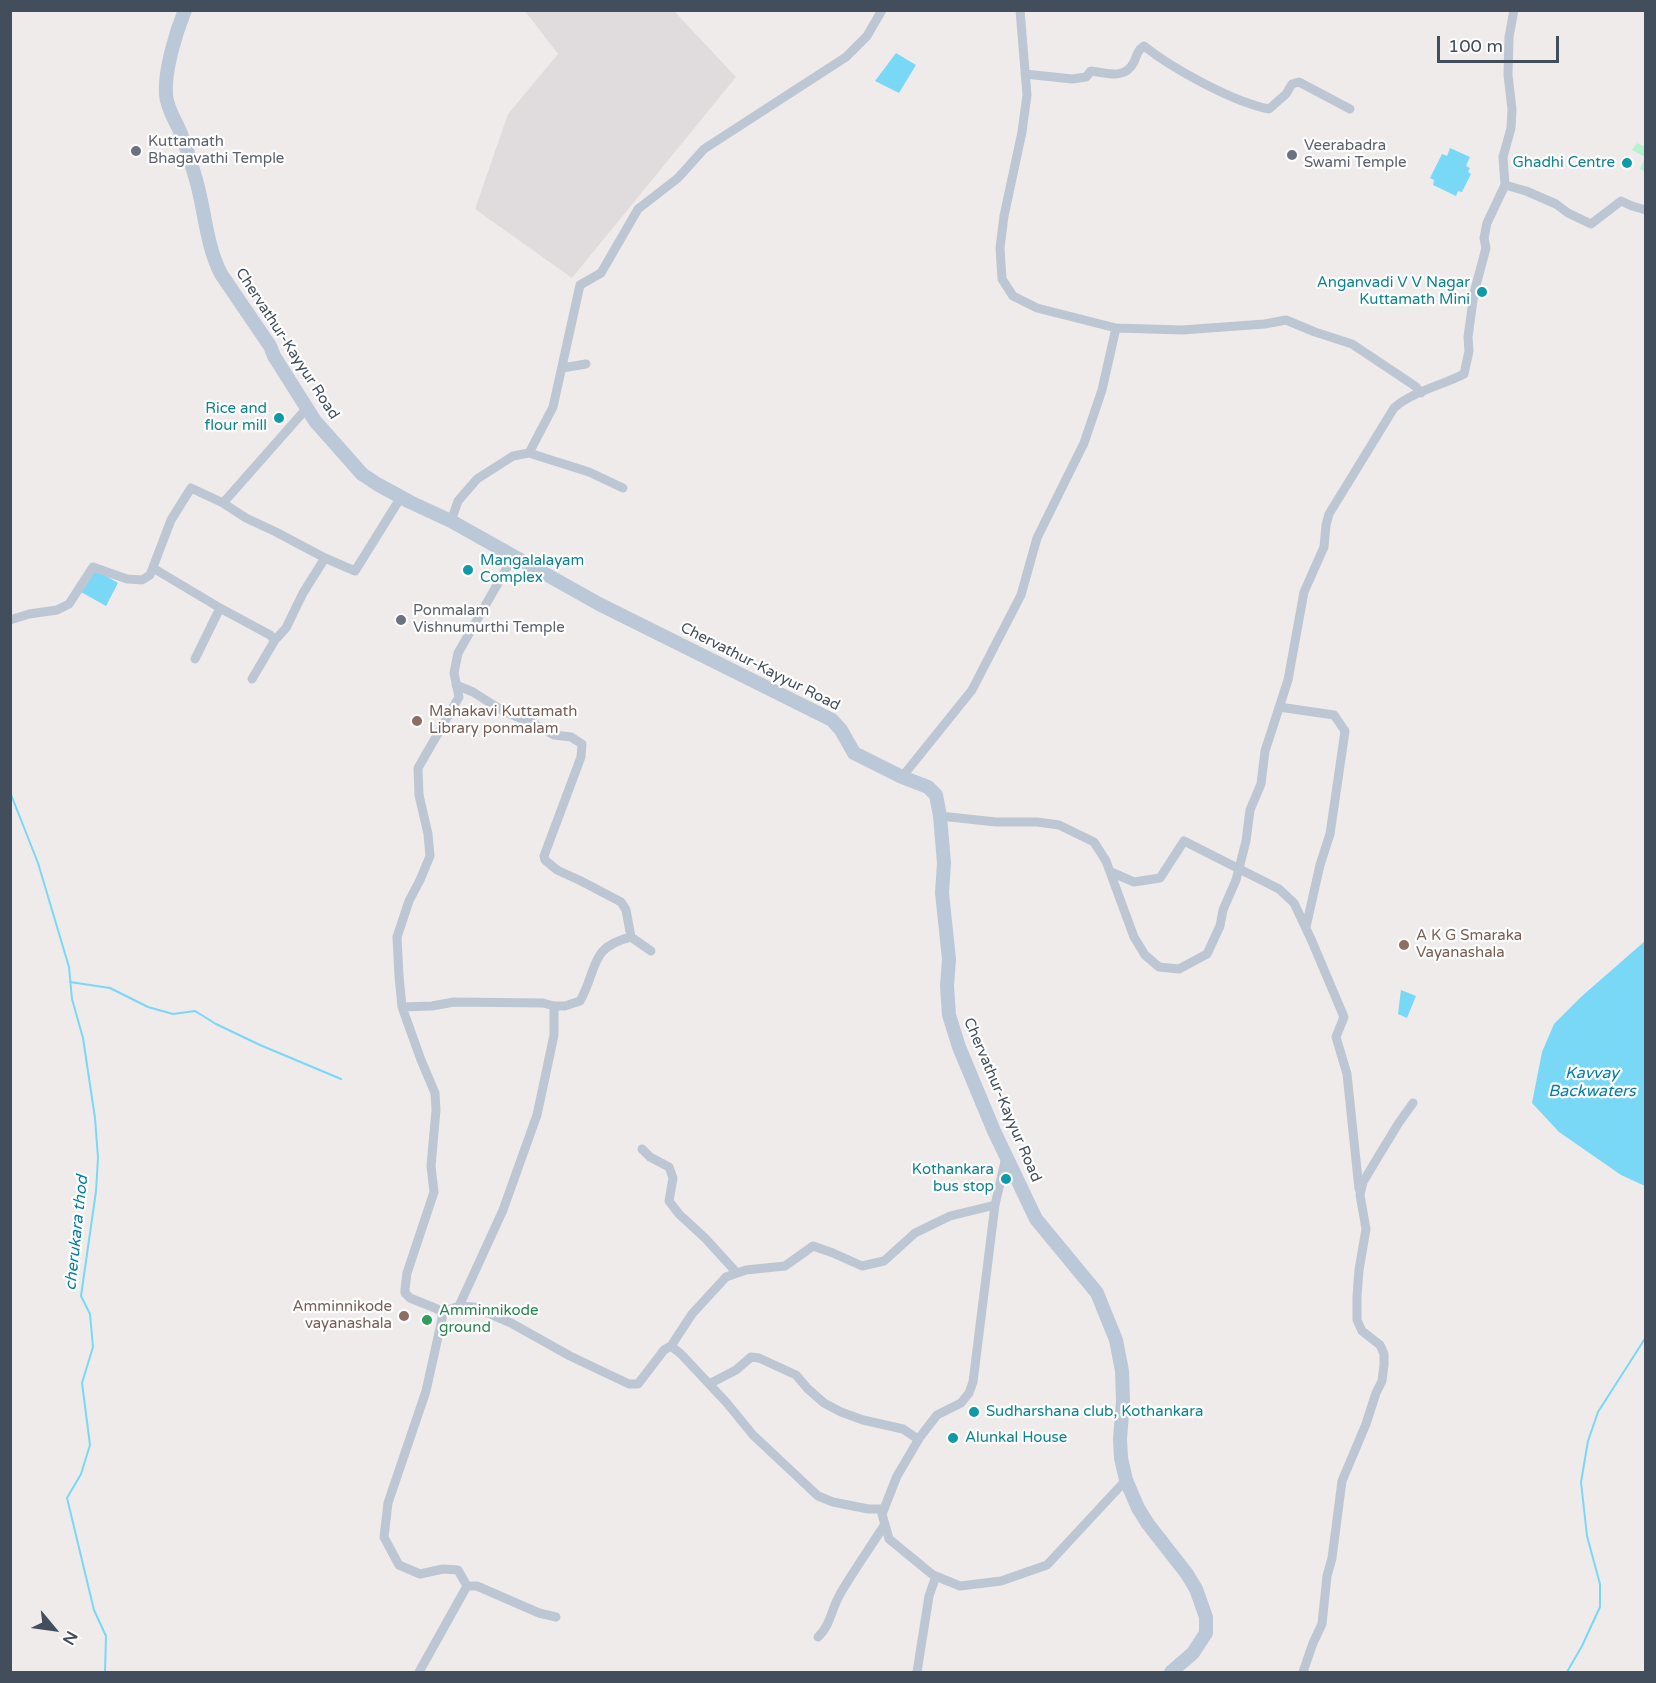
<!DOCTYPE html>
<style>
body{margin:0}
#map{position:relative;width:1656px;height:1683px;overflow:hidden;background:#efebeb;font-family:"Varela Round",sans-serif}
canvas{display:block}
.frame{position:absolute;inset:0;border:12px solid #424e5b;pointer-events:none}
.north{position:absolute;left:24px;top:1599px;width:60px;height:60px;-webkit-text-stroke:4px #fff;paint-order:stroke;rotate:119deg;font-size:16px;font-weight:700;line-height:24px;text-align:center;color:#424e5b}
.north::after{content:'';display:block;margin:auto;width:21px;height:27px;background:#424e5b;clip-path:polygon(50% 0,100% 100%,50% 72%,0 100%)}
.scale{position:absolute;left:1437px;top:36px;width:122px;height:27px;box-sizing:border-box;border:3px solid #424e5b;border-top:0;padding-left:8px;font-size:18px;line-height:21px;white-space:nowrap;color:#424e5b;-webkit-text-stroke:4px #fff;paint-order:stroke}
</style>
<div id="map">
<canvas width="1656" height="1683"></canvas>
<div class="frame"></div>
<div class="north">N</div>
<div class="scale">100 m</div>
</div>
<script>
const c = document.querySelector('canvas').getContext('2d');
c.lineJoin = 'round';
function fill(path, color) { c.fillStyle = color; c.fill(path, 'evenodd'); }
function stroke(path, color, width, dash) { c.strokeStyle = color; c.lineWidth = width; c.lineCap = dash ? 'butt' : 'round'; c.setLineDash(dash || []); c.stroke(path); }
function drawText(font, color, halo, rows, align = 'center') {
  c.font = font + ' "Varela Round",sans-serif'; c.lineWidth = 4.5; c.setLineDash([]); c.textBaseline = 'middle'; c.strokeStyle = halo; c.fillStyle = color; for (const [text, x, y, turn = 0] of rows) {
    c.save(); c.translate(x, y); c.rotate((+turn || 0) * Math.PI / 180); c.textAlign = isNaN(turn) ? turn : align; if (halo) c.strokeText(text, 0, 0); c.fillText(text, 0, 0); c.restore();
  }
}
fill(new Path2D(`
 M 525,11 L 674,11 L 736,77 L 572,278 L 475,209 L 508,114 L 558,54 Z`), '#e0dcdd');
fill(new Path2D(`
 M 1637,143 L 1645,147 L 1645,172 L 1640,169 L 1645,157 L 1632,150 Z`), '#b2f4cd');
fill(new Path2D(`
 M 896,53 L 916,65 L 899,93 L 875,81 Z
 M 1450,148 L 1470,157 L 1466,166 L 1470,168 L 1468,172 L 1471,174 L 1462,192 L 1458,191 L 1456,196 L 1433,185 L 1434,180 L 1430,178 L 1442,154 L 1447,156 Z
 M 94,571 L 106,576 L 118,583 L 106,606 L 81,592 Z
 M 1645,941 L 1645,1186 L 1621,1175 L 1559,1132 L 1532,1103 L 1542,1052 L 1554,1024 L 1582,996 Z
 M 1401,990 L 1416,996 L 1407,1018 L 1398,1014 Z`), '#79d8f6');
stroke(new Path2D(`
 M 10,792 L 38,863 L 69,967 L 72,999 L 83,1038 L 95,1118 L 98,1158 L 96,1191 L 81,1296 L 90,1314 L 93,1347 L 82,1383 L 90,1445 L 81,1474 L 67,1498 L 94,1610 L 106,1636 L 105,1672
 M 70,982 L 110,988 L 148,1007 L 173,1014 L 195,1011 L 216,1024 L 260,1045 L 341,1079
 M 1567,1672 L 1582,1646 L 1600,1607 L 1600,1584 L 1587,1536 L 1581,1482 L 1588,1441 L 1598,1412 L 1646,1337`), '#79d8f6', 2);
stroke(new Path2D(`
 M 1020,10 L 1027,95 L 1022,132 L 1004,216 L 1000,248 L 1002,279 L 1013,296 L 1037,308 L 1116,328 L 1182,330 L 1265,324 L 1286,320 L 1315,332 L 1352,344 L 1415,386 L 1421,393
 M 1025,74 L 1072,79 L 1086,77 L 1091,71 C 1107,73 1125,80 1134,62 C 1137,55 1137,51 1144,46 C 1173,69 1233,102 1269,109 L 1286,94 L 1292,84 L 1299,82 L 1350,109
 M 1505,185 L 1526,191 L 1556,204 L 1568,213 L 1591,224 L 1621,201 L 1632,206 L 1646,210
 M 562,368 L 586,364
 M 529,453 L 589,472 L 623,488
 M 223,503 L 246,518 L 276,532 L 325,558 L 355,571 L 401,497
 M 451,521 L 458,501 L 477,479 L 513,456 L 529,453 L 553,407 L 580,285 L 601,273 L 638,209 L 678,178 L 704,149 L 846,57 L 867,36 L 882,10
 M 153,568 L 220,608 L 195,659
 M 220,608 L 270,635 L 275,640 L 252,679
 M 10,620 L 29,614 L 57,610 L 69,604 L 93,567 L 127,579 L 142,580 L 150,575 L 171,520 L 191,488 L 223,503 L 306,409
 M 275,640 L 286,628 L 303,593 L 325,558
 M 456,685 L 473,692 L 503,711 L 532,723 L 554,735 L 571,737 L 582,744 L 581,757 L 544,856 L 545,860 L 557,870 L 581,881 L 621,902 L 626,910 L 631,937 L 651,951
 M 1279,707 L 1334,715 L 1345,731 L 1330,834 L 1320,865 L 1306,927
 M 902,777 L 972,690 L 1021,595 L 1037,538 L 1084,443 L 1102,390 L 1116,328
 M 940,816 L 996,822 L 1037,822 L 1059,825 L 1094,842 L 1106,861 L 1134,937 L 1145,955 L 1159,967 L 1179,969 L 1207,954 L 1220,926 L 1223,910 L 1236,880 L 1246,841 L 1250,810 L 1261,784 L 1265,751 L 1288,680 L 1304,592 L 1324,547 L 1326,525 L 1329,514 L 1394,408 C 1411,392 1443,385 1464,374 L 1469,351 L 1468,337 L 1474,293 L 1486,248 L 1484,238 L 1487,223 L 1505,185 L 1503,157 L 1511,128 L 1512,109 L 1508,75 L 1509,37 L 1514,10
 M 1111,872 L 1134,882 L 1160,878 L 1184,841 L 1279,889 L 1294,903 L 1311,939 L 1344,1017 L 1336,1037 L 1347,1074 L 1359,1189
 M 554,1006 L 565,1006 L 580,1001 C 598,969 589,947 631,937
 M 402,1007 L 432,1006 L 454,1002 L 543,1003 L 554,1006 L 554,1035 L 537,1115 L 503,1210 L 459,1306
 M 642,1149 L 650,1157 L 669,1167 L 673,1178 L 669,1201 L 679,1214 L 705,1238 L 737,1273
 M 1006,1157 L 995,1205 L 973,1382 L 969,1393 L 961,1403 L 937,1415 L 920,1437 L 897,1476 L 882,1514 L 889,1539 L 933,1575 L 960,1586 L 1001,1581 L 1047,1565 L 1126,1480
 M 442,1312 L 459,1306 L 474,1307 L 511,1323 L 570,1356 L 629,1384 L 638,1384 L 664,1350 L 671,1346 L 681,1354 L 726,1402 L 753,1435 L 818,1496 L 833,1502 L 868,1509 L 884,1509
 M 671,1346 L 692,1314 L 726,1277 L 746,1270 L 785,1266 L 813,1246 L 833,1253 L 862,1266 L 884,1261 L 915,1233 L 950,1216 L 995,1205
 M 709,1384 L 736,1370 L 751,1357 L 759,1358 L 796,1375 L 808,1389 L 824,1403 L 841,1412 L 863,1420 L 903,1429 L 918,1439
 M 467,1586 L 477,1586 L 539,1613 L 556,1617
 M 818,1637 C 830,1626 831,1611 839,1596 C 853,1571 870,1548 885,1524
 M 419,1672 L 467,1586 L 458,1570 L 443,1569 L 420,1574 L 399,1565 L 384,1537 L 388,1503 L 426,1391 L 442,1319 L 442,1312 L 435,1308 L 410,1298 L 405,1293 L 405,1289 L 407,1273 L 434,1192 L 431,1166 L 436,1110 L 435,1093 L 421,1060 L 402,1007 L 399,976 L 397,937 L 409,901 L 420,880 L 430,856 L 428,834 L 419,795 L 418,768 L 459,697 L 454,673 L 458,653 L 513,557
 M 917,1672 L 929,1596 L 936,1576
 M 1303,1672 L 1313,1643 L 1322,1624 L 1327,1576 L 1332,1558 L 1342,1481 L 1366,1424 L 1376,1393 L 1382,1381 L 1384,1365 L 1384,1354 L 1380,1345 L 1362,1331 L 1357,1320 L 1357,1296 L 1359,1270 L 1366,1229 L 1360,1195 L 1363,1182 L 1378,1157 L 1398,1124 L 1413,1103`), '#bcc7d3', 9);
stroke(new Path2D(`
 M 185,10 C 176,32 164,71 166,95 C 167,109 176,121 181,134 C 186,146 190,160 194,173 C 205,206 205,243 221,274 L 270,346 L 274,356 L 315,421 L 362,474 L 377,484 L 410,502 L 451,521 L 599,604 L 832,720 L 841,730 L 854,753 L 902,777 L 928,787 L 936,795 L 940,816 L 944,863 L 942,893 L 949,959 L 947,986 L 949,1015 L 959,1047 L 994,1131 L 1036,1219 L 1097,1293 L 1116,1340 L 1122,1371 L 1123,1401 L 1120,1439 L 1121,1458 L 1126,1480 L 1138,1508 L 1148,1524 L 1187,1574 L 1196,1589 L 1206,1617 L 1206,1633 L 1193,1653 L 1171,1672`), '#bbc8d8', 14);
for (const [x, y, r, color] of [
 [136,151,6,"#6b7280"],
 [1292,155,6,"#6b7280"],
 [1627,163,6,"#0f9aa8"],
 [1482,292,6,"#0f9aa8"],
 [279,418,6,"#0f9aa8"],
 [468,570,6,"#0f9aa8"],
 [401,620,6,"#6b7280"],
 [417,721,6,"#8d6e63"],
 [1404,945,6,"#8d6e63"],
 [1006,1179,6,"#0f9aa8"],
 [404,1316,6,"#8d6e63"],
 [427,1320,6,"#2e9e5b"],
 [974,1412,6,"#0f9aa8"],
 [953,1438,6,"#0f9aa8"]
]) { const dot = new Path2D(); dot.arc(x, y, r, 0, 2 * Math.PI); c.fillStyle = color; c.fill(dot); stroke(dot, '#fff', 2); }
drawText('15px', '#5b616d', '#fff', [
 ["Kuttamath",148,142],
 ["Bhagavathi Temple",148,159],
 ["Veerabadra",1304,146],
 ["Swami Temple",1304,163],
 ["Ponmalam",413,611],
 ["Vishnumurthi Temple",413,628]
], 'left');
drawText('15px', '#0d838f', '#fff', [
 ["Ghadhi Centre",1615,163],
 ["Anganvadi V V Nagar",1470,283],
 ["Kuttamath Mini",1470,300],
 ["Rice and",267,409],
 ["flour mill",267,426],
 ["Mangalalayam",480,561,"left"],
 ["Complex",480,578,"left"],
 ["Kothankara",994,1170],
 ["bus stop",994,1187],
 ["Sudharshana club, Kothankara",986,1412,"left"],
 ["Alunkal House",965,1438,"left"]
], 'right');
drawText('15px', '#424e5b', '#fff', [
 ["Chervathur-Kayyur Road",287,344,57],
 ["Chervathur-Kayyur Road",760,667,27],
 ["Chervathur-Kayyur Road",1002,1100,67]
]);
drawText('15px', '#785e54', '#fff', [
 ["Mahakavi Kuttamath",429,712],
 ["Library ponmalam",429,729],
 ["A K G Smaraka",1416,936],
 ["Vayanashala",1416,953],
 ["Amminnikode",392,1307,"right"],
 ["vayanashala",392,1324,"right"]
], 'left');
drawText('15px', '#27864d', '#fff', [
 ["Amminnikode",439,1311],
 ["ground",439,1328]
], 'left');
drawText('italic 16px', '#017fa7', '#fff', [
 ["Kavvay",1592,1074],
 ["Backwaters",1592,1092],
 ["cherukara thod",77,1233,-84]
]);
</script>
